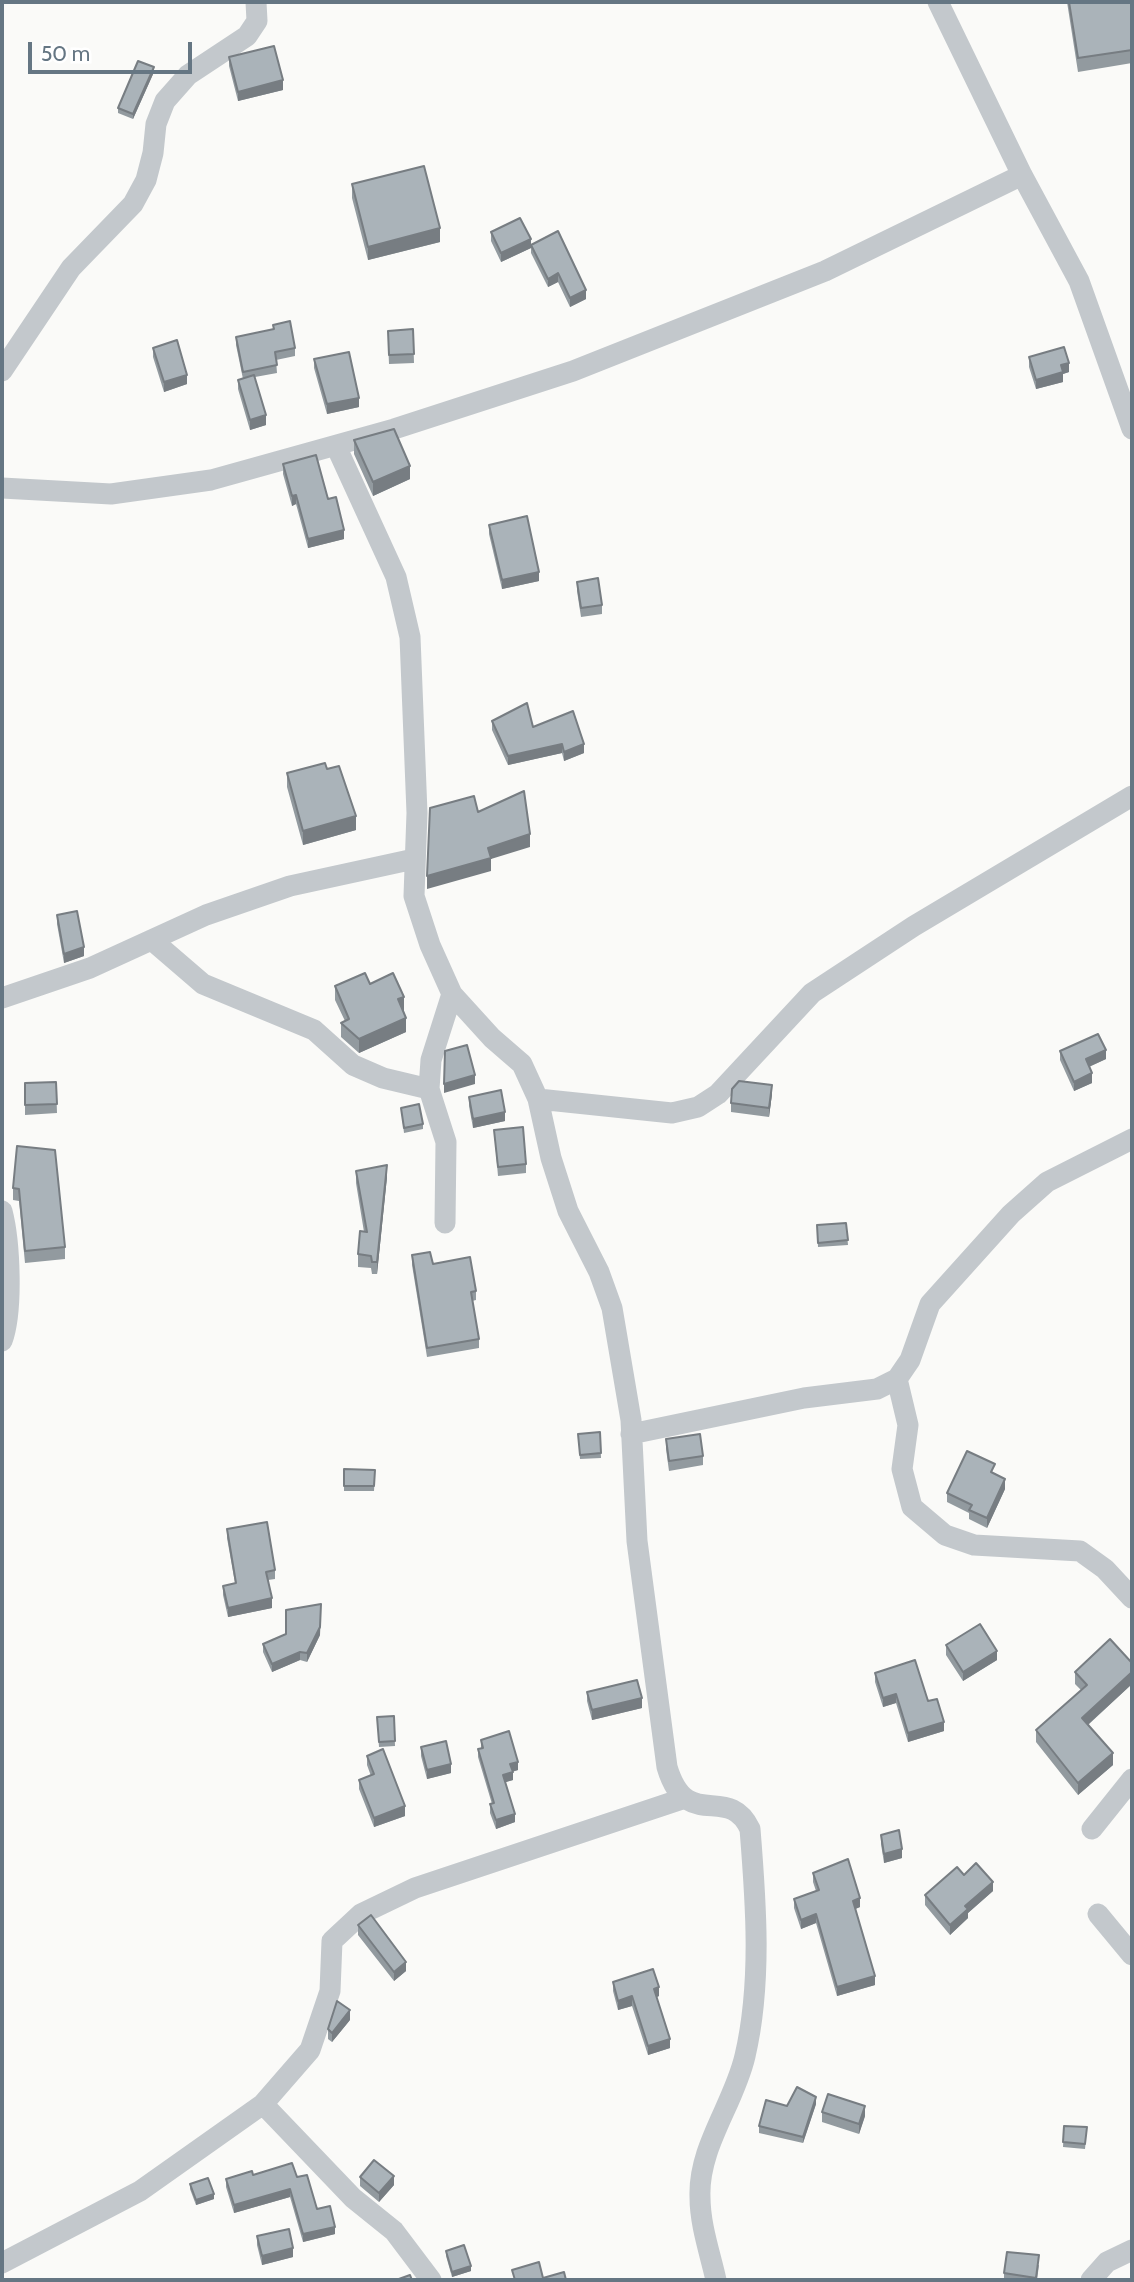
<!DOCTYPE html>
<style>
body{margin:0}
#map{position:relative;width:1134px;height:2282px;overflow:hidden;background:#fafaf8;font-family:Cabin,sans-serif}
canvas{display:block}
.frame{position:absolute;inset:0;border:4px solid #657683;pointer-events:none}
.scale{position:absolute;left:28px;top:42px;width:164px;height:32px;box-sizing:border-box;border:4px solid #657683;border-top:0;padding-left:9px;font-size:21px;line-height:24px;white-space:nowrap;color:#657683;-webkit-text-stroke:5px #fff;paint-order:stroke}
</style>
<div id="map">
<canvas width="1134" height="2282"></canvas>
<div class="frame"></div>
<div class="scale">50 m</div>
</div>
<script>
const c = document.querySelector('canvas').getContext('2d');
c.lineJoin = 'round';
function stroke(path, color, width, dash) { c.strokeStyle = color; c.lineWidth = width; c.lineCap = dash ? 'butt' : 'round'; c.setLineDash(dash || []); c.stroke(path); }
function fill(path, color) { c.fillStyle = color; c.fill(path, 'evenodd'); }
stroke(new Path2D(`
 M 938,2 L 1022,175 L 1079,281 L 1132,429
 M 2,371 L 71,268 L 133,204 L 146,180 L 153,153 L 156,124 L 165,101 L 188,75 L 247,36 L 257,21 L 256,2
 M 336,446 L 396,577 L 410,637 L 417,813 L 414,896 L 430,945 L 452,994 L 492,1038 L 522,1064 L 538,1099 L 551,1158 L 568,1211 L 599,1272 L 612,1308 L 631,1420 L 637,1541 L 667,1767 C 687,1834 728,1782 750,1829 C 756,1903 762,1983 745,2056 C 734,2104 698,2147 700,2197 C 700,2225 710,2253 716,2280
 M 2,488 L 111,494 L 211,480 L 394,429 L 573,371 L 825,271 L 1022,175
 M 153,941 L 203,984 L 314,1030 L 353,1065 L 383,1078 L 429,1089
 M 2,998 L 90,968 L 206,915 L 290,886 L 414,859
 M 538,1099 L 672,1113 L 698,1107 L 718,1094 L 812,993 L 914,926 L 1132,796
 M 2,1211 C 10,1242 13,1311 2,1341
 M 445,1223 L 446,1142 L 429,1089 L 431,1060 L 452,994
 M 897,1379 L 908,1425 L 902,1469 L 912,1507 L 945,1535 L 974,1545 L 1080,1551 L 1105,1569 L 1132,1598
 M 631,1434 L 804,1398 L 877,1389 L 897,1379 L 910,1360 L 930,1304 L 1011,1214 L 1047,1182 L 1132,1139
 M 1092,1829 L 1132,1779
 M 1098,1914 L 1132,1955
 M 263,2104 L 353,2198 L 394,2231 L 431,2280
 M 2,2263 L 140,2191 L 263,2104 L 310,2050 L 330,1991 L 332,1941 L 361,1914 L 415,1888 L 682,1799
 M 1091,2280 L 1107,2262 L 1132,2250`), '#c3c8cc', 21);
fill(new Path2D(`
 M 1067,2 L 1132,2 L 1132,63 L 1078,72 Z
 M 229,57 L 283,90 L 238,101 L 229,66 Z
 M 154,72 L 133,119 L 118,113 L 118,108 Z
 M 352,184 L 440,242 L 368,260 L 352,198 Z
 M 491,232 L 531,245 L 586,299 L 570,307 L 558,282 L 548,287 L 531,253 L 531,248 L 501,262 L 491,241 Z
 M 273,325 L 295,348 L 295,356 L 276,360 L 277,373 L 255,377 L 266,425 L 250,430 L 238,389 L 238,380 L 243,379 L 236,345 L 236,337 L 273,330 Z
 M 413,329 L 414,363 L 389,364 L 388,340 Z
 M 153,348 L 187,384 L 164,392 L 153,357 Z
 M 1029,357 L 1069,372 L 1063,374 L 1063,382 L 1036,389 L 1029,367 Z
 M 314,359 L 359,407 L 327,414 L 314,368 Z
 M 354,440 L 410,479 L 373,496 L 354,454 Z
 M 283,464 L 328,499 L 344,539 L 308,548 L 296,504 L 292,506 L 283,474 Z
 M 489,525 L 539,581 L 502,589 L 489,534 Z
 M 577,582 L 602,605 L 602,614 L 581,617 L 577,591 Z
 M 492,721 L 533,727 L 584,753 L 564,761 L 562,753 L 508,765 L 492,730 Z
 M 327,769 L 356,830 L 303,845 L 287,787 L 287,773 Z
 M 57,915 L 84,956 L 64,963 L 57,924 Z
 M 370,984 L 404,1011 L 406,1032 L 359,1053 L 341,1037 L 341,1023 L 345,1021 L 335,1000 L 335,986 Z
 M 1060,1051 L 1106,1059 L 1089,1067 L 1092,1083 L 1074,1091 L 1060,1060 Z
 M 56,1082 L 57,1113 L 25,1115 L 25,1083 Z
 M 772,1094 L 769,1117 L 731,1112 L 731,1103 Z
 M 469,1097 L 505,1121 L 473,1128 L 469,1106 Z
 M 401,1108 L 423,1124 L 423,1129 L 404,1133 Z
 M 494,1130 L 526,1164 L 526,1173 L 498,1176 Z
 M 17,1146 L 65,1247 L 65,1259 L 25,1263 L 19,1201 L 13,1200 L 13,1188 Z
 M 356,1171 L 387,1177 L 377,1274 L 372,1274 L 371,1268 L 358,1267 L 358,1254 L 364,1232 L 356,1183 Z
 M 846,1223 L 848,1245 L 818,1247 L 817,1225 Z
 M 412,1255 L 433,1264 L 476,1291 L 476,1300 L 472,1301 L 479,1339 L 479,1348 L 427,1357 L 412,1265 Z
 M 600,1432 L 601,1458 L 580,1459 L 578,1434 Z
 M 666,1439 L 703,1456 L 703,1465 L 669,1471 L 666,1449 Z
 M 344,1469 L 375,1470 L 374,1491 L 344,1491 Z
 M 995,1473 L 1005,1489 L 987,1528 L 969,1519 L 969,1513 L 947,1502 L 947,1493 Z
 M 227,1529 L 275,1570 L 275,1579 L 268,1580 L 272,1608 L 228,1617 L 223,1595 L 223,1586 L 235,1583 L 227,1538 Z
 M 320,1635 L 307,1662 L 300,1660 L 272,1672 L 263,1652 L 263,1644 Z
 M 946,1645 L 997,1660 L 963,1681 L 946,1655 Z
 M 1132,1663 L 1132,1684 L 1088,1725 L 1113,1765 L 1078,1795 L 1036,1742 L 1036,1730 L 1081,1690 L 1075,1684 L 1075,1672 Z
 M 875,1673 L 928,1701 L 944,1731 L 908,1742 L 896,1703 L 883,1707 L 875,1682 Z
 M 587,1692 L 642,1708 L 592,1720 L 587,1701 Z
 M 394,1716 L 395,1746 L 379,1747 L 377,1717 Z
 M 481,1740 L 518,1770 L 512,1772 L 513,1780 L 505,1782 L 515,1822 L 496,1829 L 490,1813 L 490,1804 L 492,1804 L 478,1757 L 478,1749 L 481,1748 Z
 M 421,1747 L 451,1773 L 427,1779 L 421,1756 Z
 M 367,1756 L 405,1816 L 374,1827 L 359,1789 L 359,1780 L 371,1776 L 367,1765 Z
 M 881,1835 L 902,1858 L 884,1863 L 881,1844 Z
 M 813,1873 L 860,1907 L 855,1909 L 875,1985 L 837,1996 L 816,1923 L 801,1929 L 794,1908 L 794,1899 L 816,1891 L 813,1882 Z
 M 964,1875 L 993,1891 L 968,1913 L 968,1918 L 950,1935 L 925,1905 L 925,1895 Z
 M 358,1925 L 406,1971 L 394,1981 L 358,1935 Z
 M 613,1982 L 659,1996 L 657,1997 L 670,2048 L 648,2055 L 632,2006 L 618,2010 L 613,1991 Z
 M 350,2020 L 332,2042 L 328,2039 L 328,2029 Z
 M 816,2104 L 803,2143 L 759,2133 L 759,2126 L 787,2106 Z
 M 822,2112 L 865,2116 L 859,2134 L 822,2122 Z
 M 1064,2126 L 1087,2127 L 1085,2149 L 1063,2147 Z
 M 253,2175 L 297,2177 L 317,2209 L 335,2234 L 303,2242 L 290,2197 L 234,2213 L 226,2187 L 226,2179 Z
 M 360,2177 L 394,2185 L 379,2202 L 360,2186 Z
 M 190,2184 L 214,2199 L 196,2205 L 190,2189 Z
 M 257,2236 L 293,2257 L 262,2265 L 257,2245 Z
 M 446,2251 L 471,2271 L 452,2277 L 446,2256 Z
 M 1039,2265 L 1037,2280 L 1004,2280 L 1004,2273 Z`), '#929a9f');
fill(new Path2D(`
 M 154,67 L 154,72 L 133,119 L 133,114 Z
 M 283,80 L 283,90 L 238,101 L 238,92 Z
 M 440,228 L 440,242 L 368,260 L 368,247 Z
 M 531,239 L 531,248 L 501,262 L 501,253 Z
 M 558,273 L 558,282 L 548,287 L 548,279 Z
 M 586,290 L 586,299 L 570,307 L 570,298 Z
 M 1069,363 L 1069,372 L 1063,374 L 1063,382 L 1036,389 L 1036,380 L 1061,365 Z
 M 187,375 L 187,384 L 164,392 L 164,382 Z
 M 359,398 L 359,407 L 327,414 L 327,404 Z
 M 266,415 L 266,425 L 250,430 L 250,420 Z
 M 410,466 L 410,479 L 373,496 L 373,482 Z
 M 296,495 L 296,504 L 292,506 L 292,496 Z
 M 344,530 L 344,539 L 308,548 L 308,539 Z
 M 539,572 L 539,581 L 502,589 L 502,580 Z
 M 562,744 L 562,753 L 508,765 L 508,756 Z
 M 584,744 L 584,753 L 564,761 L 564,752 Z
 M 356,816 L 356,830 L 303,845 L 303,831 Z
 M 530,834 L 530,847 L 491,859 L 491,871 L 427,889 L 427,876 L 488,848 Z
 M 84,947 L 84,956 L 64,963 L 64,954 Z
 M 404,997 L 404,1011 L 398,1013 L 398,999 Z
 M 406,1018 L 406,1032 L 359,1053 L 359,1039 Z
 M 1106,1050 L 1106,1059 L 1086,1068 L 1086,1059 Z
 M 1092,1073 L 1092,1083 L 1074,1091 L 1074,1082 Z
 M 475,1075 L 475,1084 L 444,1093 L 444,1084 Z
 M 772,1085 L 772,1094 L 769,1117 L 769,1108 Z
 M 505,1112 L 505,1121 L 473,1128 L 473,1119 Z
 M 387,1165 L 387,1177 L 377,1274 L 377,1262 Z
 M 1005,1479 L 1005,1489 L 987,1528 L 987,1518 Z
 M 272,1598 L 272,1608 L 228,1617 L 228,1608 Z
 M 321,1612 L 320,1635 L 307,1662 L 307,1653 Z
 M 997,1651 L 997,1660 L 963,1681 L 963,1672 Z
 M 300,1652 L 300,1660 L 272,1672 L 272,1664 Z
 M 1132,1672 L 1132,1684 L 1082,1730 L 1082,1718 Z
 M 896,1694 L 896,1703 L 883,1707 L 883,1698 Z
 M 642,1698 L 642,1708 L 592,1720 L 592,1710 Z
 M 944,1722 L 944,1731 L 908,1742 L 908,1733 Z
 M 1113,1753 L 1113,1765 L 1078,1795 L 1078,1783 Z
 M 518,1762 L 518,1770 L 510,1772 L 510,1764 Z
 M 451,1764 L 451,1773 L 427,1779 L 427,1770 Z
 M 513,1772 L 513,1780 L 503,1783 L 503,1775 Z
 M 405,1806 L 405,1816 L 374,1827 L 374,1818 Z
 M 515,1814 L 515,1822 L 496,1829 L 496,1820 Z
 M 902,1849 L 902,1858 L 884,1863 L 884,1854 Z
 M 993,1882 L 993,1891 L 968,1913 L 968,1918 L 950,1935 L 950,1925 L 965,1906 Z
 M 860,1898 L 860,1907 L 853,1910 L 853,1901 Z
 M 816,1914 L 816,1923 L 801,1929 L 801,1920 Z
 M 406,1962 L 406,1971 L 394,1981 L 394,1972 Z
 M 875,1976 L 875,1985 L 837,1996 L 837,1987 Z
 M 659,1987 L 659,1996 L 654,1998 L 654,1989 Z
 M 632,1996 L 632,2006 L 618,2010 L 618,2001 Z
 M 350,2010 L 350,2020 L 332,2042 L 332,2033 Z
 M 670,2039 L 670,2048 L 648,2055 L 648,2046 Z
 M 816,2097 L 816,2104 L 803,2143 L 803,2137 Z
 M 865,2106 L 865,2116 L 859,2134 L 859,2124 Z
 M 394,2176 L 394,2185 L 379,2202 L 379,2193 Z
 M 290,2189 L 290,2197 L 234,2213 L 234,2205 Z
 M 214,2194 L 214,2199 L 196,2205 L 196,2200 Z
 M 335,2227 L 335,2234 L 303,2242 L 303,2234 Z
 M 293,2248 L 293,2257 L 262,2265 L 262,2256 Z
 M 471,2266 L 471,2271 L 452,2277 L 452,2272 Z`), '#777d82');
const building = new Path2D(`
 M 1069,2 L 1132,2 L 1132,50 L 1078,58 Z
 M 274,46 L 283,80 L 238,92 L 229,57 Z
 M 138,61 L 154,67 L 133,114 L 118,108 Z
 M 424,166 L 440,228 L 368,247 L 352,184 Z
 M 520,218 L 531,239 L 501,253 L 491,232 Z
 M 558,231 L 586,290 L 570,298 L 558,273 L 548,279 L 531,245 Z
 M 290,321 L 295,348 L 275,352 L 277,365 L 243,372 L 236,337 L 274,329 L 273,325 Z
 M 413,329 L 414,354 L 389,355 L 388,331 Z
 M 177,340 L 187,375 L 164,382 L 153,348 Z
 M 1064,347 L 1069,363 L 1061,365 L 1063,372 L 1036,380 L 1029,357 Z
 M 349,352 L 359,398 L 327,404 L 314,359 Z
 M 254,375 L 266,415 L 250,420 L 238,380 Z
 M 394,429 L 410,466 L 373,482 L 354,440 Z
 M 316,455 L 328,499 L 336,497 L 344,530 L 308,539 L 296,495 L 292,496 L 283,464 Z
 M 527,516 L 539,572 L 502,580 L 489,525 Z
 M 598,578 L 602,605 L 581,608 L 577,582 Z
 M 527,703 L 533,727 L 573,711 L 584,744 L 564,752 L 562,744 L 508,756 L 492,721 Z
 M 325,763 L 327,769 L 339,766 L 356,816 L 303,831 L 287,773 Z
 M 524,791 L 530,834 L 488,848 L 491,858 L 427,876 L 430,808 L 474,796 L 478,812 Z
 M 77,911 L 84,947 L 64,954 L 57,915 Z
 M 365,973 L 370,984 L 393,973 L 404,997 L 398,999 L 406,1018 L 359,1039 L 341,1023 L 349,1019 L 335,986 Z
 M 1098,1034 L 1106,1050 L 1086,1059 L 1092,1073 L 1074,1082 L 1060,1051 Z
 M 467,1045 L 475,1075 L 444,1084 L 445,1051 Z
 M 739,1081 L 772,1085 L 769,1108 L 731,1103 L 732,1089 Z
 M 56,1082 L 57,1104 L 25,1105 L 25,1083 Z
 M 501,1090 L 505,1112 L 473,1119 L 469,1097 Z
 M 419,1104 L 423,1124 L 404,1128 L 401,1108 Z
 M 523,1127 L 526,1164 L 498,1167 L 494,1130 Z
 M 17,1146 L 55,1150 L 65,1247 L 25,1251 L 19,1189 L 13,1188 Z
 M 387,1165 L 377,1262 L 372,1262 L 371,1256 L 358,1254 L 360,1231 L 367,1232 L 356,1171 Z
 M 846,1223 L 848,1240 L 818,1243 L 817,1225 Z
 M 430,1252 L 433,1264 L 470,1257 L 476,1291 L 471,1292 L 479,1339 L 427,1348 L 412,1255 Z
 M 600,1432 L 601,1453 L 580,1455 L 578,1434 Z
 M 700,1434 L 703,1456 L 669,1461 L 666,1439 Z
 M 967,1451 L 995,1464 L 991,1472 L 1005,1479 L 987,1518 L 969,1510 L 972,1505 L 947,1493 Z
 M 344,1469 L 375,1470 L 374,1486 L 344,1486 Z
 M 267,1522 L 275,1570 L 266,1572 L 272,1598 L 228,1608 L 223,1586 L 236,1583 L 227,1529 Z
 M 321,1604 L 320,1627 L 307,1653 L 300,1652 L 272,1664 L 263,1644 L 286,1634 L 286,1610 Z
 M 980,1624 L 997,1651 L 963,1672 L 946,1645 Z
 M 1110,1639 L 1132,1663 L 1132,1672 L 1082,1718 L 1113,1753 L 1078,1783 L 1036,1730 L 1087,1685 L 1075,1672 Z
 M 915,1660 L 928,1701 L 937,1699 L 944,1722 L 908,1733 L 896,1694 L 883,1698 L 875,1673 Z
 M 637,1680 L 642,1698 L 592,1710 L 587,1692 Z
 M 394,1716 L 395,1741 L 379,1742 L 377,1717 Z
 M 509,1731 L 518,1762 L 510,1764 L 513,1772 L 503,1775 L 515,1814 L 496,1820 L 490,1804 L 494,1803 L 478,1749 L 483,1748 L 481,1740 Z
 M 446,1741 L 451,1764 L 427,1770 L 421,1747 Z
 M 383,1749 L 405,1806 L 374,1818 L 359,1780 L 374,1774 L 367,1756 Z
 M 899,1830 L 902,1849 L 884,1854 L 881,1835 Z
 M 848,1859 L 860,1898 L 853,1901 L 875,1976 L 837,1987 L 816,1914 L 801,1920 L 794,1899 L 819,1890 L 813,1873 Z
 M 976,1863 L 993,1882 L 965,1906 L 968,1909 L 950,1925 L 925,1895 L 957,1867 L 964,1875 Z
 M 371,1915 L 406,1962 L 394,1972 L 358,1925 Z
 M 653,1969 L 659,1987 L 654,1989 L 670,2039 L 648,2046 L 632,1996 L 618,2001 L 613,1982 Z
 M 337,2001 L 350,2010 L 332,2033 L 328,2029 Z
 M 797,2087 L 816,2097 L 803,2137 L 759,2126 L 766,2100 L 787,2106 Z
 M 828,2094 L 865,2106 L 859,2124 L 822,2112 Z
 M 1064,2126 L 1087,2127 L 1085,2144 L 1063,2142 Z
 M 374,2160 L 394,2176 L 379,2193 L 360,2177 Z
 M 292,2163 L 297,2177 L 307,2175 L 317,2209 L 330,2206 L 335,2227 L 303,2234 L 290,2189 L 234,2205 L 226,2179 L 252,2171 L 253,2175 Z
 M 208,2178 L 214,2194 L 196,2200 L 190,2184 Z
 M 289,2229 L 293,2248 L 262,2256 L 257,2236 Z
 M 464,2245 L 471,2266 L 452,2272 L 446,2251 Z
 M 1007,2252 L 1039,2255 L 1036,2278 L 1004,2273 Z
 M 539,2262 L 543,2278 L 564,2272 L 566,2280 L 515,2280 L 512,2270 Z
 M 410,2275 L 412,2280 L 396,2280 Z`);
fill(building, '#aab3b9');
stroke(building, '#777d82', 2);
</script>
